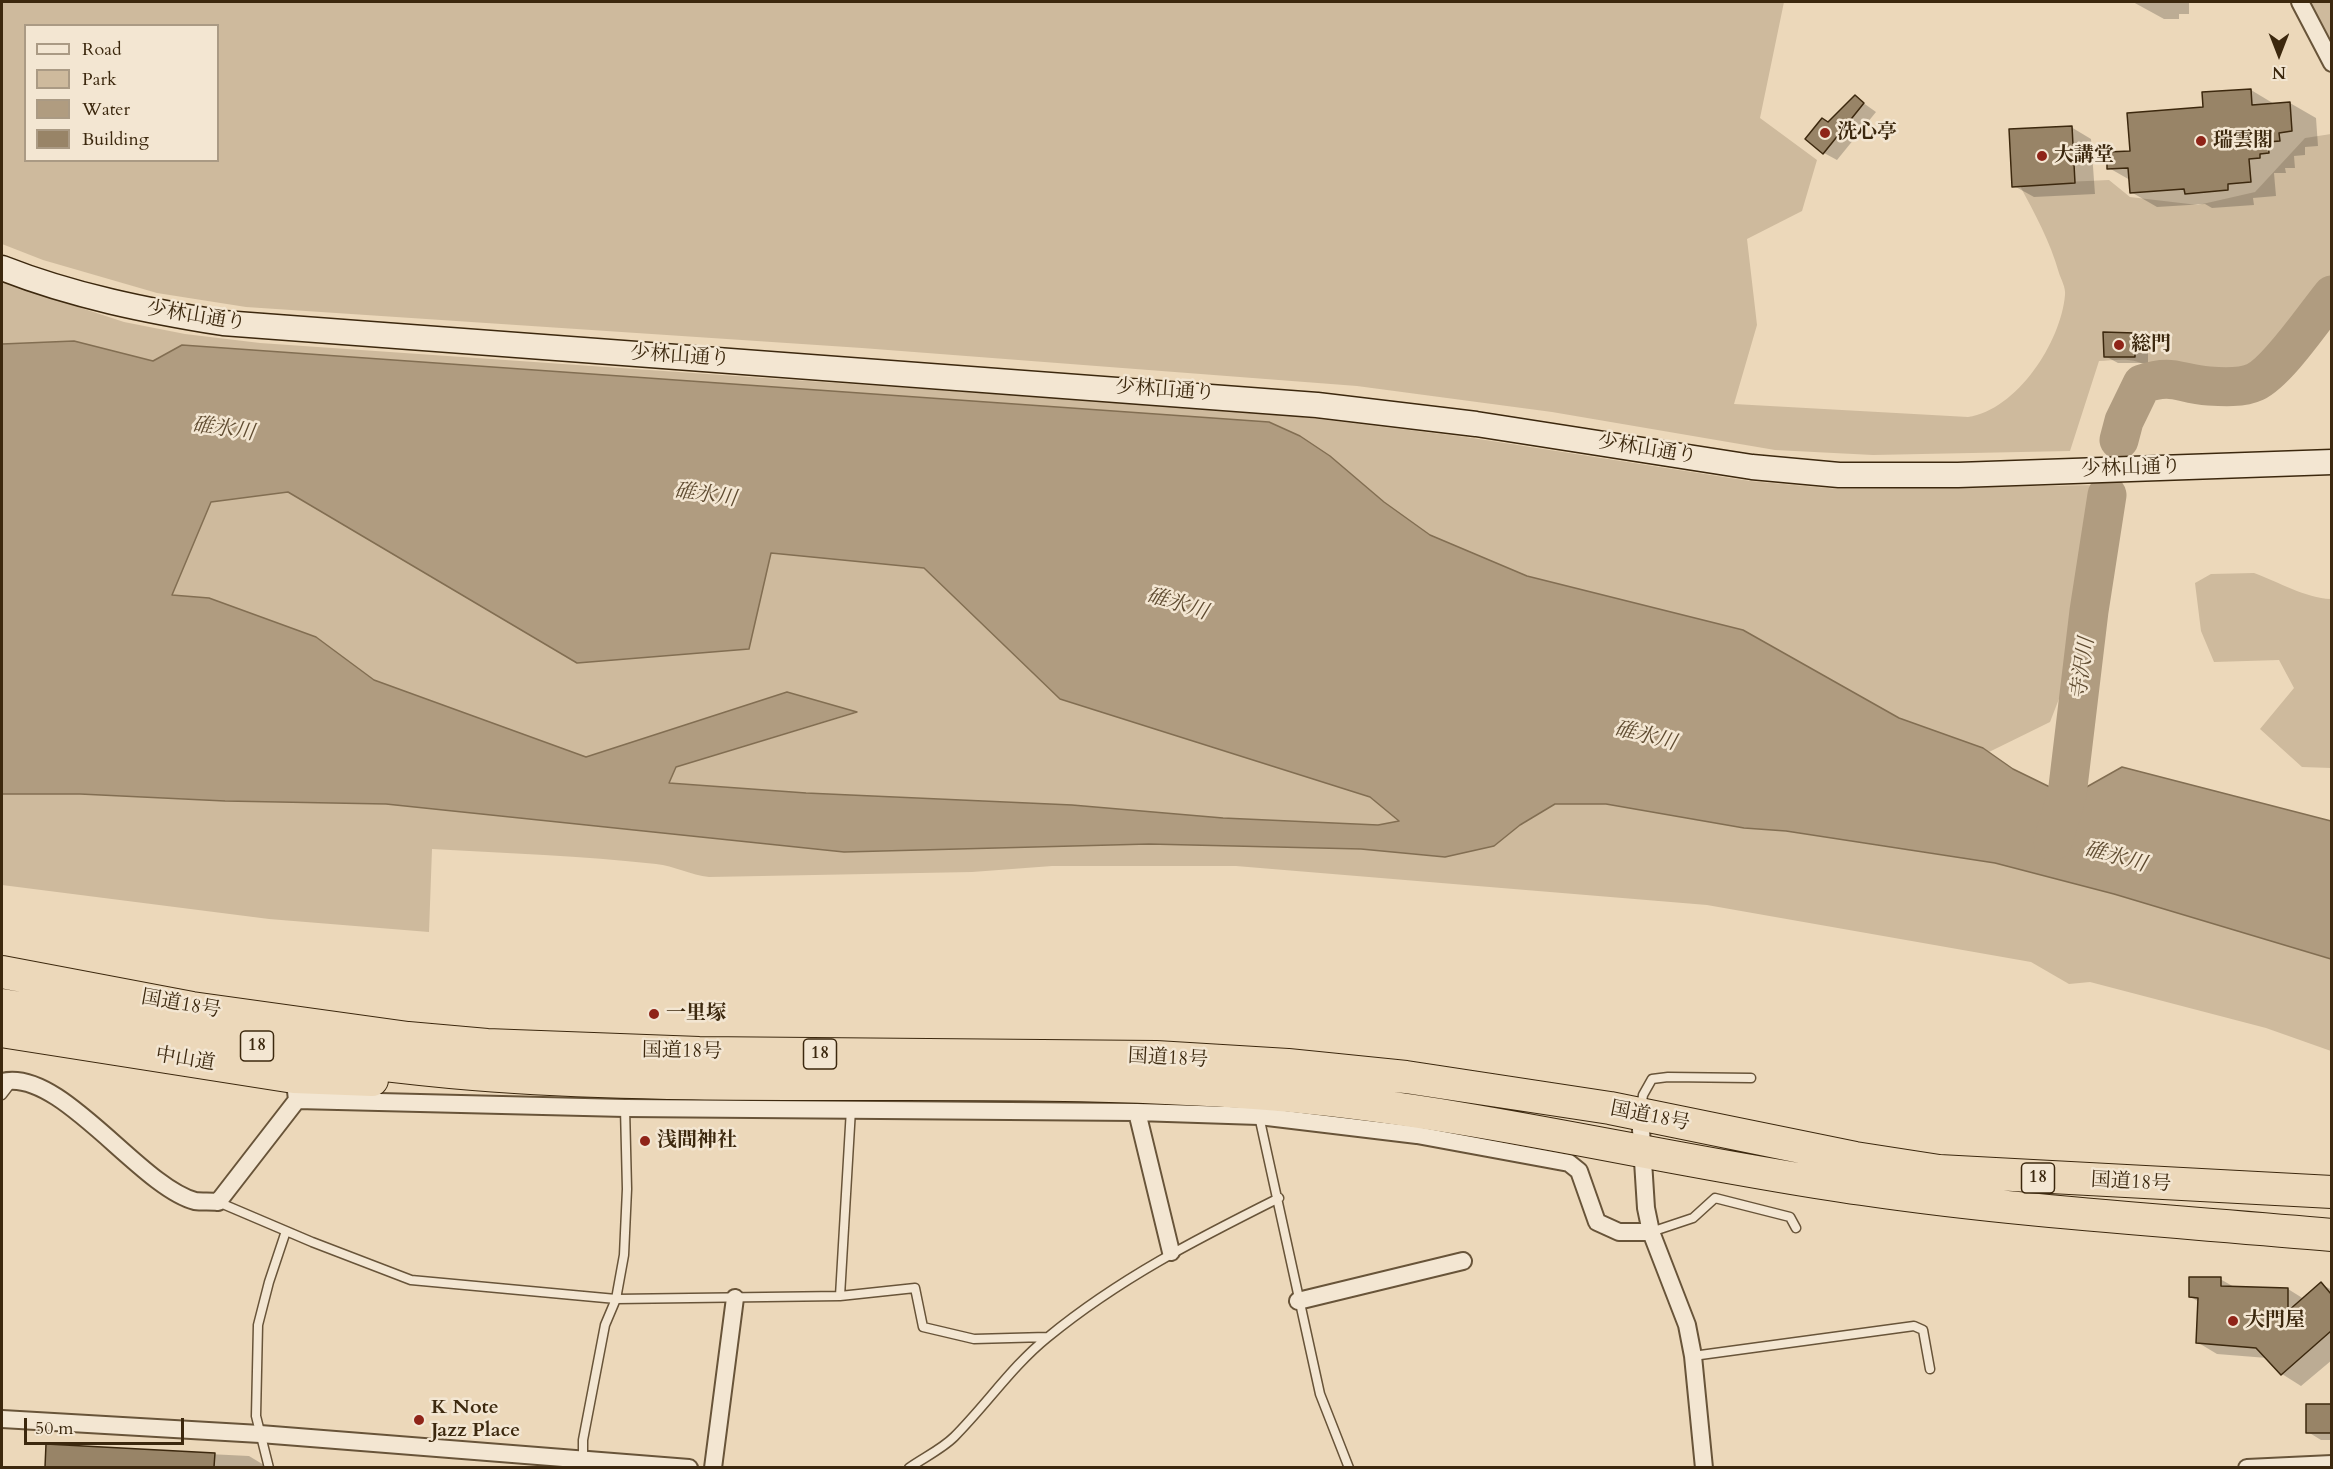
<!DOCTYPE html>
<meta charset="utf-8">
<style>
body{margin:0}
#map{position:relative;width:2333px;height:1469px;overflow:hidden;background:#ecd8ba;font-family:Cardo,serif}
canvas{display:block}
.frame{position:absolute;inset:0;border:3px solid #3c280e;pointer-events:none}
.legend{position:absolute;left:24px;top:24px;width:195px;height:138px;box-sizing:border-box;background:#f3e6d2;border:2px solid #aa9a84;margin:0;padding:8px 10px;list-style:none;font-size:18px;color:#3c280e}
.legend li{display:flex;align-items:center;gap:12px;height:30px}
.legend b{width:30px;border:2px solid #aa9a84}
.north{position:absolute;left:2249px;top:24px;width:60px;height:60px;-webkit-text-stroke:4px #f3e6d2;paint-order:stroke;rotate:180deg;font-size:16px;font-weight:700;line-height:24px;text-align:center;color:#3c280e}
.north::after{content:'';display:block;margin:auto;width:21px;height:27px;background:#3c280e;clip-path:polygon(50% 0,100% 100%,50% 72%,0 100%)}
.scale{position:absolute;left:24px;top:1418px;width:160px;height:27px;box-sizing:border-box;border:3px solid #3c280e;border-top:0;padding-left:8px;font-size:18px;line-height:21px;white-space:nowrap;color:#3c280e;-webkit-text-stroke:4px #f3e6d2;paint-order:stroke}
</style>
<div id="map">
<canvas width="2333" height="1469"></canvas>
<div class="frame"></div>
<ul class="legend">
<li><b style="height:8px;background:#f3e6d2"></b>Road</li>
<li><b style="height:16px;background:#ceba9d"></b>Park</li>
<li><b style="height:16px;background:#b09c80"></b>Water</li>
<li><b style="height:16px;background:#988467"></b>Building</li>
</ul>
<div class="north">N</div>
<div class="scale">50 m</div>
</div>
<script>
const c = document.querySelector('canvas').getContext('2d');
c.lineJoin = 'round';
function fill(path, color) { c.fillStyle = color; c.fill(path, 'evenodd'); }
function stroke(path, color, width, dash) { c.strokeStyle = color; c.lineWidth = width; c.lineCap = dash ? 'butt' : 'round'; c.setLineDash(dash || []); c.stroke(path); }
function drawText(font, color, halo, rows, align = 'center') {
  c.font = font + ' Cardo,"Noto Serif JP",serif'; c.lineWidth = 5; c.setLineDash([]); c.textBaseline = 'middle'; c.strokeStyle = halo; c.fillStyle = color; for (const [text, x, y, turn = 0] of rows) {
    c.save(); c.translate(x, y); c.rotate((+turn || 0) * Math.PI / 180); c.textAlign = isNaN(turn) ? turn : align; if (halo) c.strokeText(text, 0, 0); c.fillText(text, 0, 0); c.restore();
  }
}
fill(new Path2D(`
 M 2,2 L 1784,2 L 1760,118 L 1817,160 L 1802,211 L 1747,239 L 1757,325 L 1734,404 L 1968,417 C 2017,410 2061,342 2065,295 C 2066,288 2061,279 2059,273 C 2050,241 2035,214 2019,184 L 2109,180 L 2130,197 L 2198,205 L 2255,192 L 2305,138 L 2331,134 L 2331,291 L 2272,361 L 2240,380 L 2223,380 L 2186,371 L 2150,370 C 2138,356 2117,360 2099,361 L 2070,451 L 1873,455 L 1775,450 L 1552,412 L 1357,386 L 862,348 L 246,307 L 157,293 L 43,260 L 2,244 ZM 26,26 L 218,26 L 218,160 L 26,160 Z
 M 2308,2 L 2331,2 L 2331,45 Z
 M 2,282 L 124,322 L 185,334 L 260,343 L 1270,413 L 1466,437 L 1750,481 L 1839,489 L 2101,485 L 2069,673 L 2050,722 L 1989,752 L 1899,718 L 1743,630 L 1527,576 L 1430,535 L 1384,502 L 1330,456 L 1269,422 L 182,345 L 153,361 L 74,341 L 2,344 Z
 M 289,492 L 357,531 L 782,553 L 924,568 L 1060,699 L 1370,797 L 1400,822 L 1378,825 L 1223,818 L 1072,805 L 806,793 L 669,783 L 676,767 L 856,713 L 787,692 L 586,757 L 374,680 L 316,637 L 172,595 L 211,502 Z
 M 2254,573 C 2279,582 2305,598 2331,599 L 2331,768 L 2302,767 L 2260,729 L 2294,688 L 2279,660 L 2214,662 L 2201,631 L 2195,583 L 2211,574 Z
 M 2,794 L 80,794 L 225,801 L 386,804 L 843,852 L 1149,844 L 1361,849 L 1444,857 L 1494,846 L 1520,825 L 1555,804 L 1606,804 L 1744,828 L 1785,831 L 1995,863 L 2114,894 L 2331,959 L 2331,1051 L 2266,1028 L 2090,982 L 2069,984 L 2031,962 L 1707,905 L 1236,866 L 1052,866 L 972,872 L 709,877 C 691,875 674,866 656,864 C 582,856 507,853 432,849 L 429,932 L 269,919 L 2,885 Z`), '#ceba9d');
const water = new Path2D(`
 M 74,341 L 153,361 L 182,345 L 1269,422 L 1300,436 L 1330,456 L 1384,502 L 1430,535 L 1527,576 L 1743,630 L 1899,718 L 1983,748 L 2013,769 L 2056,790 L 2083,789 L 2122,767 L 2331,821 L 2331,959 L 2114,894 L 1995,863 L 1786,831 L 1744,828 L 1606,804 L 1555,804 L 1520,825 L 1494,846 L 1445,857 L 1361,849 L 1149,844 L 844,852 L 386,804 L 225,801 L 80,794 L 2,794 L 2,344 ZM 288,492 L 577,663 L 749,649 L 771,553 L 924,568 L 1060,699 L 1370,797 L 1399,821 L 1378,825 L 1223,818 L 1072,805 L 806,793 L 669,783 L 676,767 L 857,712 L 787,692 L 586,757 L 374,680 L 316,637 L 209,598 L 172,595 L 211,502 Z`);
fill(water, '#b09c80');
stroke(water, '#826e52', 1.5);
fill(new Path2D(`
 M 2133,2 L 2189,2 L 2189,14 L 2179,14 L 2179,19 L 2164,19 Z
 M 2251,90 L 2276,105 L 2290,103 L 2316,118 L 2318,146 L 2305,147 L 2305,155 L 2294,156 L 2295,168 L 2285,168 L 2286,173 L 2274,173 L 2276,196 L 2253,198 L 2254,205 L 2212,208 L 2205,204 L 2157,207 L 2131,192 L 2130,180 L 2109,168 L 2204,109 Z
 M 1855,97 L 1876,112 L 1837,160 L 1824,153 L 1829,123 Z
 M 2071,127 L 2091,139 L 2095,194 L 2034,197 L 2014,186 Z
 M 2135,334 L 2148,342 L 2148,363 L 2118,363 L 2105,356 Z
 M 2220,1279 L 2236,1288 L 2288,1289 L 2304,1299 L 2321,1284 L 2332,1290 L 2332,1360 L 2301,1386 L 2282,1374 L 2267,1358 L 2217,1354 L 2197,1342 L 2199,1302 L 2191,1297 Z
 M 2308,1405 L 2332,1405 L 2332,1440 L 2321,1440 L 2308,1432 Z
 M 48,1446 L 249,1456 L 269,1468 L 47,1468 Z`), '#0003');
stroke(new Path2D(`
 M 2119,440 L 2124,421 L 2142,384 C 2174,373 2179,384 2209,386 C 2223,387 2242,388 2255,382 C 2278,371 2314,317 2332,295
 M 2053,841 L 2067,795 L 2089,611 L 2107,495`), '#b09c80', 39);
const building = new Path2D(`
 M 2251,89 L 2252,105 L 2290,102 L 2292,131 L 2279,133 L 2280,141 L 2268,142 L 2269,153 L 2260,154 L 2260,158 L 2249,159 L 2251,182 L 2228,184 L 2228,190 L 2185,194 L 2184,189 L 2130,193 L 2128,168 L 2107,169 L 2107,152 L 2130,151 L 2127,113 L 2203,107 L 2202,92 Z
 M 1855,95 L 1864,103 L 1823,154 L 1805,139 L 1822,118 L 1828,122 Z
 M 2072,126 L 2075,183 L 2012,187 L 2009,129 Z
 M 2103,332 L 2135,333 L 2135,357 L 2104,357 Z
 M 2189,1277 L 2221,1277 L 2221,1286 L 2288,1288 L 2288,1311 L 2321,1282 L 2331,1294 L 2331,1331 L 2281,1375 L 2256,1348 L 2196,1343 L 2198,1298 L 2189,1297 Z
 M 2306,1404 L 2331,1404 L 2331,1433 L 2306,1433 Z
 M 46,1444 L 215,1453 L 214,1467 L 45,1467 Z`);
fill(building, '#988467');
stroke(building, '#3c280e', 1.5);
const lane = new Path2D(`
 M 2,1095 L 12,1082
 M 1641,1109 L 1643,1095 L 1652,1079 L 1668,1077 L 1751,1078
 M 1259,1116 L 1320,1394 L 1349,1468
 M 218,1202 L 312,1242 L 411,1280 L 616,1299 L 840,1296 L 915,1288 L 923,1327 L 974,1339 L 1047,1337
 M 1651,1232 L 1693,1218 L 1715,1198 L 1790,1217 L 1796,1228
 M 840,1296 L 851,1109
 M 1693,1356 L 1914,1326 L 1923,1330 L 1930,1369
 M 583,1462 L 583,1440 L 605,1325 L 616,1299 L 624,1255 L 627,1189 L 625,1108
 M 269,1468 L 256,1416 L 258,1325 L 269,1282 L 286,1231
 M 909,1468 C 923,1458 942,1449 954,1437 C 987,1404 1012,1366 1048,1337 C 1120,1278 1197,1239 1279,1198`);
const street = new Path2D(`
 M 2300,2 L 2332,63
 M 2,1082 C 60,1067 139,1186 195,1201 C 202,1202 211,1201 218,1202 L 297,1100 L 296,1091
 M 297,1100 L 625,1108 L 1137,1112 L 1259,1116 L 1417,1135 L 1569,1163 L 1579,1171 L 1597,1222 L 1619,1232 L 1651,1232
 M 1137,1112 L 1171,1252
 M 1640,1114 L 1646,1208 L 1651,1232 L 1687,1325 L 1693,1356 L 1704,1468
 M 1298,1301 L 1463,1261
 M 2,1419 L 260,1434 L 689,1468
 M 713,1468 L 735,1298
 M 2247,1468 L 2332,1464`);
const secondary = new Path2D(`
 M 2,268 C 73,296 148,311 223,323 L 1317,405 L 1476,424 L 1752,467 L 1839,475 L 1958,475 L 2332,462`);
const highway = new Path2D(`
 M 2,972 L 192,1008 L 408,1038 L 487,1045 L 699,1053 L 1156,1057 L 1288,1065 L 1406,1077 L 1610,1108 L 1855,1158 L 1939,1171 L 2332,1192
 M 2,1005 C 172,1032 343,1067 515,1077 C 774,1093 1034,1073 1292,1096 C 1484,1114 1672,1162 1862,1189 C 2018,1212 2175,1221 2332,1235
 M 2,1031 L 294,1077 L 372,1080`);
stroke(lane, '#685439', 11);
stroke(street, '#685439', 20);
stroke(secondary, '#3c280e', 27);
stroke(highway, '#3c280e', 34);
stroke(lane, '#f3e6d2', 8);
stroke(street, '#f3e6d2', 16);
stroke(secondary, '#f3e6d2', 24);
stroke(highway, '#ecd8ba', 32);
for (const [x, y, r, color] of [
 [1825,133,6,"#8f2418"],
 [2201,141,6,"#8f2418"],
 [2042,156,6,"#8f2418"],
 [2119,345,6,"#8f2418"],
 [654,1014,6,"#8f2418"],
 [645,1141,6,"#8f2418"],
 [2233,1321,6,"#8f2418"],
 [419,1420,6,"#8f2418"]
]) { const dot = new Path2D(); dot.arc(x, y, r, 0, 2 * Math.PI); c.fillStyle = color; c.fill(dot); stroke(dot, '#f3e6d2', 2); }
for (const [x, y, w] of [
 [257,1046,33],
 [820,1054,33],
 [2038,1178,33]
]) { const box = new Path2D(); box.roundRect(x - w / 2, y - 15, w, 30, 4.5); c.fillStyle = '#f3e6d2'; c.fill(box); stroke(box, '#3c280e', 1.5); }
drawText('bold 18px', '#3c280e', null, [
 ["18",257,1046],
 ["18",820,1054],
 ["18",2038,1178]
]);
drawText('bold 20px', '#3c280e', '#f3e6d2', [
 ["洗心亭",1837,133],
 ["瑞雲閣",2213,141],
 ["大講堂",2054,156],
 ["総門",2131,345],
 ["一里塚",666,1014],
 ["浅間神社",657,1141],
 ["大門屋",2245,1321],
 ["K Note",431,1408],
 ["Jazz Place",431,1431]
], 'left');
drawText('20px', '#3c280e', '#f3e6d2', [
 ["少林山通り",196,317,9],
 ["少林山通り",680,357,4],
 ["少林山通り",1165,391,4],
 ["少林山通り",1647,450,9],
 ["少林山通り",2131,469,-2],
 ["国道18号",181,1005,10],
 ["国道18号",682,1052,1],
 ["国道18号",1168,1059,3],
 ["中山道",185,1060,9],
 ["国道18号",1650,1117,11],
 ["国道18号",2131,1183,3]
]);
drawText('italic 21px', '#5f4b30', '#f3e6d2', [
 ["碓氷川",223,430,8],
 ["碓氷川",705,496,8],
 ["碓氷川",1177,605,17],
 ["寺沢川",2084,669,-82],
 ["碓氷川",1645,737,14],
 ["碓氷川",2115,858,15]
]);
</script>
